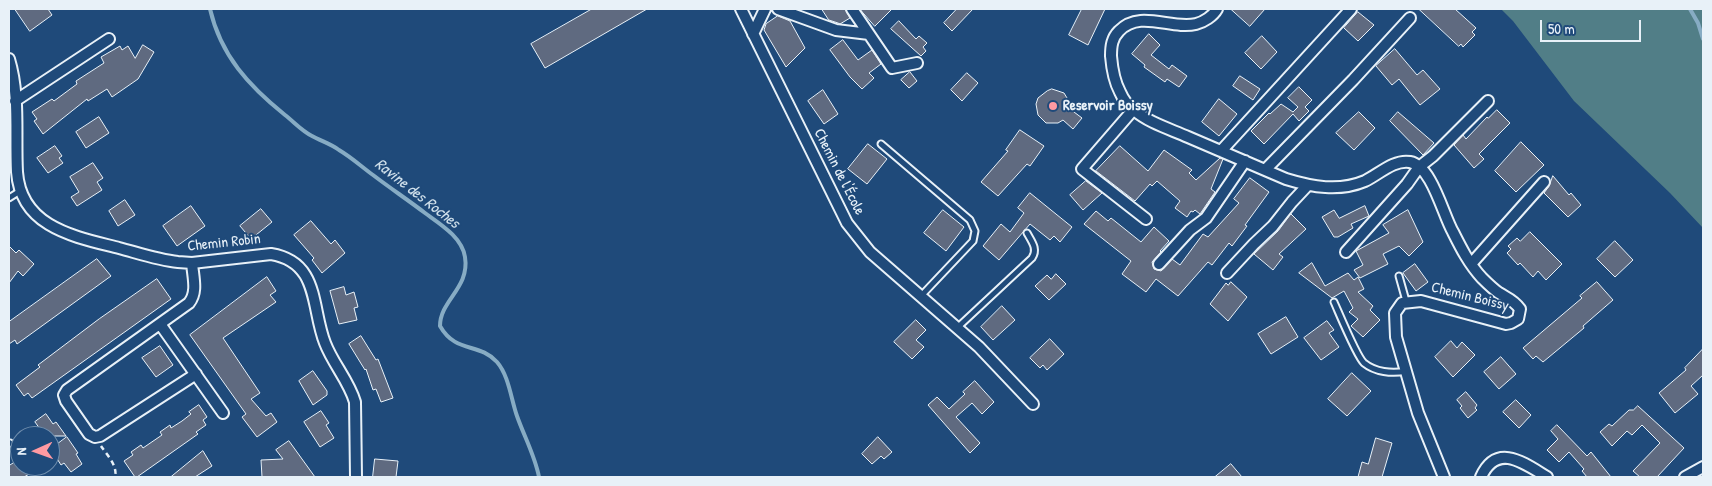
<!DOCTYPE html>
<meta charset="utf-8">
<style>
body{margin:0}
#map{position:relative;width:1712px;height:486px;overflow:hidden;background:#1f4a7a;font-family:"Patrick Hand",sans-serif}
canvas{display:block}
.frame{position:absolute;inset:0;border:10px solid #e8f1f8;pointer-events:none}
.north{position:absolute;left:10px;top:426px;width:50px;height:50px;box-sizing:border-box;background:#1f4a7a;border:1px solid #6f8dac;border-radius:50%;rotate:268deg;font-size:14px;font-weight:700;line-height:20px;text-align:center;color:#e8f1f8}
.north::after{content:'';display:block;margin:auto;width:18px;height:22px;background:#ff9aa2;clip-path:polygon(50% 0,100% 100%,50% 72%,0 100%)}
.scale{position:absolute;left:1540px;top:20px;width:101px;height:22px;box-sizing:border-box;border:2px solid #e8f1f8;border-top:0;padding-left:6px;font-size:15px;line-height:18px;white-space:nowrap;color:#e8f1f8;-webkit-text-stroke:4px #1f4a7a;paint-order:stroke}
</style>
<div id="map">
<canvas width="1712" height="486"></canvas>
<div class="frame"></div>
<div class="north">N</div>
<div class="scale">50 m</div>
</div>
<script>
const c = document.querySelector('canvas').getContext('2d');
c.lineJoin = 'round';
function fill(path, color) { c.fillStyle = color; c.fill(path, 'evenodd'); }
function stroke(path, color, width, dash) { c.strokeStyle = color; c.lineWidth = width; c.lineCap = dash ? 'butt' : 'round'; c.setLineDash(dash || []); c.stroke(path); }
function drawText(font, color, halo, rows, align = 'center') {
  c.font = font + ' "Patrick Hand",sans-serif'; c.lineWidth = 4; c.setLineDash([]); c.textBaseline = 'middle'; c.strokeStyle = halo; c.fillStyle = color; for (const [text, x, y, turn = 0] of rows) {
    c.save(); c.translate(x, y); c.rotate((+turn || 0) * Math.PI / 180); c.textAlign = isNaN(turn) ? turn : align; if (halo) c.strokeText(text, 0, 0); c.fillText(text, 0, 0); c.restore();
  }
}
fill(new Path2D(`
 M 1501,9 L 1703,9 L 1703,228 L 1670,193 L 1574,101 L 1513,21 Z`), '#517e87');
stroke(new Path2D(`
 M 210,9 C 221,56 249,86 285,115 C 294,122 302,131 312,136 C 321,141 331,144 339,150 C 351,157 362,167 373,175 C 390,188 408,200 425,213 C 440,224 462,237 465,257 C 470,288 440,300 440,326 C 456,354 479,342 497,362 C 509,376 511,399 517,416 C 524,436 535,456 539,477
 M 1690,9 L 1698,23 L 1703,39`), '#87acc4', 4);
const building = new Path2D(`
 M 15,9 L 48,9 L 52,15 L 30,31 Z
 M 592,9 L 647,9 L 545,68 L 531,44 Z
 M 822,9 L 845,9 L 850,18 L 840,24 L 838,23 L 829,20 Z
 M 860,9 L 892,9 L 875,26 Z
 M 957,9 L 973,9 L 952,31 L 944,23 Z
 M 1082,9 L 1105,9 L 1088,45 L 1069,35 Z
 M 1231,9 L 1265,9 L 1250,26 Z
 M 1419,9 L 1455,9 L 1476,28 L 1472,32 L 1475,35 L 1463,47 L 1461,44 L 1459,46 Z
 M 1358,12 L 1374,25 L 1358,41 L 1344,28 Z
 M 778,16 L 790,21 L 805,48 L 786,67 L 764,30 L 766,24 Z
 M 899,21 L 916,39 L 919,36 L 927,43 L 923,47 L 926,51 L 921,56 L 891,29 Z
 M 1149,34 L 1160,45 L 1151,55 L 1169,69 L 1172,65 L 1187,76 L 1179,87 L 1167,79 L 1165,82 L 1144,67 L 1145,65 L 1132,54 Z
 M 1262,36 L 1277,52 L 1261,69 L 1245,53 Z
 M 843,40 L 858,60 L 872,50 L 881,64 L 869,73 L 874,78 L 862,89 L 850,77 L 830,50 Z
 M 143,45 L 154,52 L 138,79 L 112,97 L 107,89 L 88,101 L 87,99 L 43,134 L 34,121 L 37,119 L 32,112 L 52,99 L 54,101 L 77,84 L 76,81 L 104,63 L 101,57 L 120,46 L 122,50 L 128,46 L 135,58 Z
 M 1395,49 L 1417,75 L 1423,70 L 1440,89 L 1420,105 L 1399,79 L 1392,85 L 1376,66 Z
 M 910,72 L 917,81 L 909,88 L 901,80 Z
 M 967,73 L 978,83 L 962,101 L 951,90 Z
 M 1240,76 L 1260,89 L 1253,100 L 1233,86 Z
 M 1299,87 L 1312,100 L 1305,107 L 1309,111 L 1299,121 L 1293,114 L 1264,144 L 1251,131 L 1269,113 L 1270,114 L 1281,104 L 1293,112 L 1298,107 L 1288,98 Z
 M 1052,89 L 1064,93 L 1067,98 L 1070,109 L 1082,118 L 1073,129 L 1063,120 L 1058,123 L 1046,123 L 1038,115 L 1036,104 L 1038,98 L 1047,91 Z
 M 823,90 L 838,114 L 824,124 L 808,101 Z
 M 1219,99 L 1237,114 L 1219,136 L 1202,122 Z
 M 1497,110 L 1510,123 L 1479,154 L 1484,159 L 1474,168 L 1454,145 L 1463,135 L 1466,139 L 1487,117 L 1488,118 Z
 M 1359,112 L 1375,128 L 1354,150 L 1336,133 Z
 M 1398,112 L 1434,143 L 1423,155 L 1390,121 Z
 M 99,117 L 109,133 L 86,148 L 76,132 Z
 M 1020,130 L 1044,146 L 1030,166 L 1027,164 L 998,196 L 981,182 L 1008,151 L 1006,150 Z
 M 1521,142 L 1544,165 L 1516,192 L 1495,171 Z
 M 868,144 L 887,159 L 867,184 L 848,169 Z
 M 55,146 L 62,156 L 59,158 L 63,163 L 48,173 L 37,158 Z
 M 1120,146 L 1148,171 L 1164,150 L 1192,170 L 1189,173 L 1196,180 L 1220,158 L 1223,159 L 1211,189 L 1215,192 L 1200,214 L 1195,210 L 1193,212 L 1191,211 L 1187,217 L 1175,208 L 1180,201 L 1157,181 L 1152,186 L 1150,184 L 1135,201 L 1096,171 Z
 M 93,163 L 103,178 L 97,182 L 102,190 L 77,206 L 71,197 L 79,192 L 70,177 Z
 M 1553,176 L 1569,195 L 1571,193 L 1581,205 L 1568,217 L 1544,193 L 1549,186 Z
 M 1250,178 L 1269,192 L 1245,225 L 1247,226 L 1232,246 L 1229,243 L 1212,265 L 1208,262 L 1178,296 L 1156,279 L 1146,292 L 1122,274 L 1131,261 L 1084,224 L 1096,211 L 1108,221 L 1111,218 L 1141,242 L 1154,227 L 1169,241 L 1160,251 L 1161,252 L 1152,262 L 1154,269 L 1161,271 L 1172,259 L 1180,265 L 1203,234 L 1208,237 L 1239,203 L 1234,199 Z
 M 1086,181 L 1102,193 L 1083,210 L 1070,195 Z
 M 1030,193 L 1072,227 L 1060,242 L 1054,236 L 1050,240 L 1030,224 L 999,260 L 983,246 L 1001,224 L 1010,232 L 1024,213 L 1018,208 Z
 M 125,200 L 135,215 L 118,226 L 109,211 Z
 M 191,206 L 205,226 L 177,246 L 163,226 Z
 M 1365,206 L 1369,216 L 1351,224 L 1353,228 L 1338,237 L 1334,237 L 1322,217 L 1334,210 L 1339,218 Z
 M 261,209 L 272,222 L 251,239 L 240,226 Z
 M 943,210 L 964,227 L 946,251 L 924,233 Z
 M 1408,210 L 1423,242 L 1409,256 L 1399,246 L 1383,254 L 1388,264 L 1360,278 L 1354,270 L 1363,265 L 1356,251 L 1389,233 L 1383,225 Z
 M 1291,214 L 1306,229 L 1279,254 L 1283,257 L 1273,270 L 1254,254 L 1278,231 Z
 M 311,221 L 331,244 L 335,240 L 345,253 L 322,273 L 312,260 L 314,258 L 294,235 Z
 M 1530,232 L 1562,264 L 1546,280 L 1538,271 L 1533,277 L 1520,263 L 1518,265 L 1507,253 L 1511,249 L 1508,246 L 1517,238 L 1520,241 Z
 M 1615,241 L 1633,260 L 1615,277 L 1597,259 Z
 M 9,246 L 16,253 L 19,250 L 34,264 L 23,276 L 18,271 L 9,283 Z
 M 97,259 L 111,276 L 17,344 L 15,340 L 9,344 L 9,322 Z
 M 1312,263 L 1325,286 L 1348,273 L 1354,280 L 1358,277 L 1364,289 L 1358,292 L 1373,306 L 1370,310 L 1380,320 L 1363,337 L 1351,326 L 1358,319 L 1349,312 L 1353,308 L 1344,291 L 1332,298 L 1299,273 Z
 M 1415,264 L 1428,282 L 1416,291 L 1403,273 Z
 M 1056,274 L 1066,284 L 1049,300 L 1035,286 L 1047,275 L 1051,279 Z
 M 267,277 L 276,291 L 270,295 L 276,302 L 223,338 L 260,393 L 251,399 L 266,416 L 271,413 L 277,422 L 257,437 L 242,417 L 246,414 L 190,335 Z
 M 157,279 L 171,299 L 32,398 L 28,393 L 24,396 L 16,385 L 40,367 L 38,365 L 99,319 Z
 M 1231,282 L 1247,297 L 1228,321 L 1210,304 L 1226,283 L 1228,285 Z
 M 1597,282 L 1613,300 L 1583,326 L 1584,328 L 1543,362 L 1536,356 L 1533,359 L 1523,348 L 1582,298 L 1580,296 Z
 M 344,287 L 346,295 L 354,292 L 358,307 L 354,308 L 357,320 L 339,324 L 330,291 Z
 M 1002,306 L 1015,320 L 993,340 L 981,327 Z
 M 1286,317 L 1298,337 L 1271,354 L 1258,334 Z
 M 916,320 L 926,330 L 916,340 L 924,347 L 912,359 L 894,342 Z
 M 1327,321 L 1334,330 L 1329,333 L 1339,347 L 1321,360 L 1304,338 Z
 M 361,336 L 376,360 L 378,359 L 393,398 L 381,402 L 376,389 L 373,390 L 366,369 L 365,370 L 349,344 Z
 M 1050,339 L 1064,354 L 1047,370 L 1043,365 L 1040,368 L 1030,358 Z
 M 1451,341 L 1457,348 L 1462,342 L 1475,355 L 1453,377 L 1435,357 Z
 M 160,346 L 173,365 L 156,377 L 142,358 Z
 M 1703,349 L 1703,375 L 1691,386 L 1698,394 L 1675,413 L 1659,393 L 1686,370 L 1685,368 Z
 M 1501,357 L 1516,374 L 1499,389 L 1484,372 Z
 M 313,371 L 327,391 L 327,395 L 313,405 L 299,381 Z
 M 1352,373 L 1371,391 L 1347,416 L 1328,399 Z
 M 975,381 L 994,402 L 982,414 L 972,403 L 956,417 L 980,443 L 970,453 L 928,405 L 937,397 L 949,409 L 965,394 L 963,392 Z
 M 1466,392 L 1477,405 L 1475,408 L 1477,410 L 1468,418 L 1460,408 L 1462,406 L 1457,400 Z
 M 1516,400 L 1531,415 L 1519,428 L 1503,412 Z
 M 199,405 L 207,417 L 203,420 L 206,425 L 196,432 L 198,434 L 137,477 L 135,477 L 124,461 L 133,455 L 131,452 L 141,445 L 143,448 L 162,435 L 160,432 L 170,425 L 171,428 L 182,421 L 191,414 L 189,412 Z
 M 1638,406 L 1684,448 L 1657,477 L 1640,477 L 1633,471 L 1660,443 L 1642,425 L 1632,435 L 1627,431 L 1612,446 L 1600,432 L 1609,424 L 1612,426 L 1629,410 L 1633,410 Z
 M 321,411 L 329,423 L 326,425 L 334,438 L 320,447 L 304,422 Z
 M 46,414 L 53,424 L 56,422 L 66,436 L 45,436 L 35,422 Z
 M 1557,425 L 1587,456 L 1591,452 L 1611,477 L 1587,477 L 1582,471 L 1584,469 L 1569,452 L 1559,462 L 1547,450 L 1558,439 L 1551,431 Z
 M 67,437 L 78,453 L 76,454 L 82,464 L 71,472 L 64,463 L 61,465 L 51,449 Z
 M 878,437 L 892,452 L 884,459 L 881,456 L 872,464 L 862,454 Z
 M 1376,438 L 1392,443 L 1382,477 L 1358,477 L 1362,462 L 1368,464 Z
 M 289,441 L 315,477 L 262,477 L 261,460 L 283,459 L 276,450 Z
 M 203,451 L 212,466 L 195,477 L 171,477 Z
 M 20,459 L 20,466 L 43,466 L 24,477 L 9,477 L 9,466 Z
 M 375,459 L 398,461 L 396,477 L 373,477 Z
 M 1231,464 L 1242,477 L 1215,477 Z`);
fill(building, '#5f6a80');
stroke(building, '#e8f1f8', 1);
const service = new Path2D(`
 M 881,144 L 970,220 L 975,231 L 973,241 L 921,296
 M 9,198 L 20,191
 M 1399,276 L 1406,301
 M 1334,302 C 1339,313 1357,357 1364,363 C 1375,372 1392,374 1406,371
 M 957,328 L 1032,258 C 1038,249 1032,242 1027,233
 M 9,444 L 10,443`);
const minor = new Path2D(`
 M 741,9 L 847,223 L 870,252 L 979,347 L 1033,404
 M 778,9 L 836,30 L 869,34
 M 852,9 L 892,68 L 917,63
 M 1217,9 C 1213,16 1204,22 1196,24 C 1171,30 1140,9 1119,31 C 1112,38 1111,46 1111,56 C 1112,68 1114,81 1120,92 C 1123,99 1128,106 1134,110 C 1149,123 1170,129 1188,137 C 1221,151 1254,165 1286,179 C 1312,187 1339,192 1365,181 C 1378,175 1394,159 1410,162 C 1432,166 1443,215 1453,232 C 1461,248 1469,264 1482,278 C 1487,283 1493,289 1499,293 C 1507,298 1514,300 1520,309 L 1518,319 L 1511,323 L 1506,324 L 1421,301 L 1402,303 L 1395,313 L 1396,337 L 1418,413 L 1444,477
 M 753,34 L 765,9
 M 9,59 C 20,95 15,135 17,172 C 21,228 76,237 119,248 C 138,253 158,260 178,262 L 192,263 L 271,254 C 320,262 311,308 325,343 C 333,364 349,381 355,402 L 356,477
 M 15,101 L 109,39
 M 1133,110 L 1082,169 L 1146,219
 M 1221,151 L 1351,9
 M 1265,170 L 1353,80 L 1410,18
 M 1346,252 L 1407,184 L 1419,167 L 1433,156 L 1488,101
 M 192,263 C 193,277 198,292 189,303 L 67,390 L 64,395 L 66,401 L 89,434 L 95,437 L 100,436 L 196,374
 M 1159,264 L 1190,230 L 1206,218 L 1245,161
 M 1471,264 L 1544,182
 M 1227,273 L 1254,244 L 1273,226 L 1292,202 L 1307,186
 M 160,324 L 223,413
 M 1481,477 C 1497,442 1524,463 1547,477
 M 1685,477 L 1703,467`);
stroke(service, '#e8f1f8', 9);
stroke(minor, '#e8f1f8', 14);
stroke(new Path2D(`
 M 101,446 C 107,455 118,466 115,477`), '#e8f1f8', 2.5, [5, 4]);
stroke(service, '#1f4a7a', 5);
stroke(minor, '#1f4a7a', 10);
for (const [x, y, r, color] of [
 [1053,106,5,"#ff9aa2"]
]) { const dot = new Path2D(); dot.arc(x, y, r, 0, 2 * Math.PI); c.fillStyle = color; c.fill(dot); stroke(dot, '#1f4a7a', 2); }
drawText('bold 15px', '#e8f1f8', '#1f4a7a', [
 ["Reservoir Boissy",1063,106]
], 'left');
drawText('15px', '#e8f1f8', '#1f4a7a', [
 ["Chemin de l'École",839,172,63],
 ["Chemin Robin",224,243,-6],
 ["Chemin Boissy",1470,297,14]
]);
drawText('italic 16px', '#d0e0eb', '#1f4a7a', [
 ["Ravine des Roches",417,194,38]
]);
</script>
